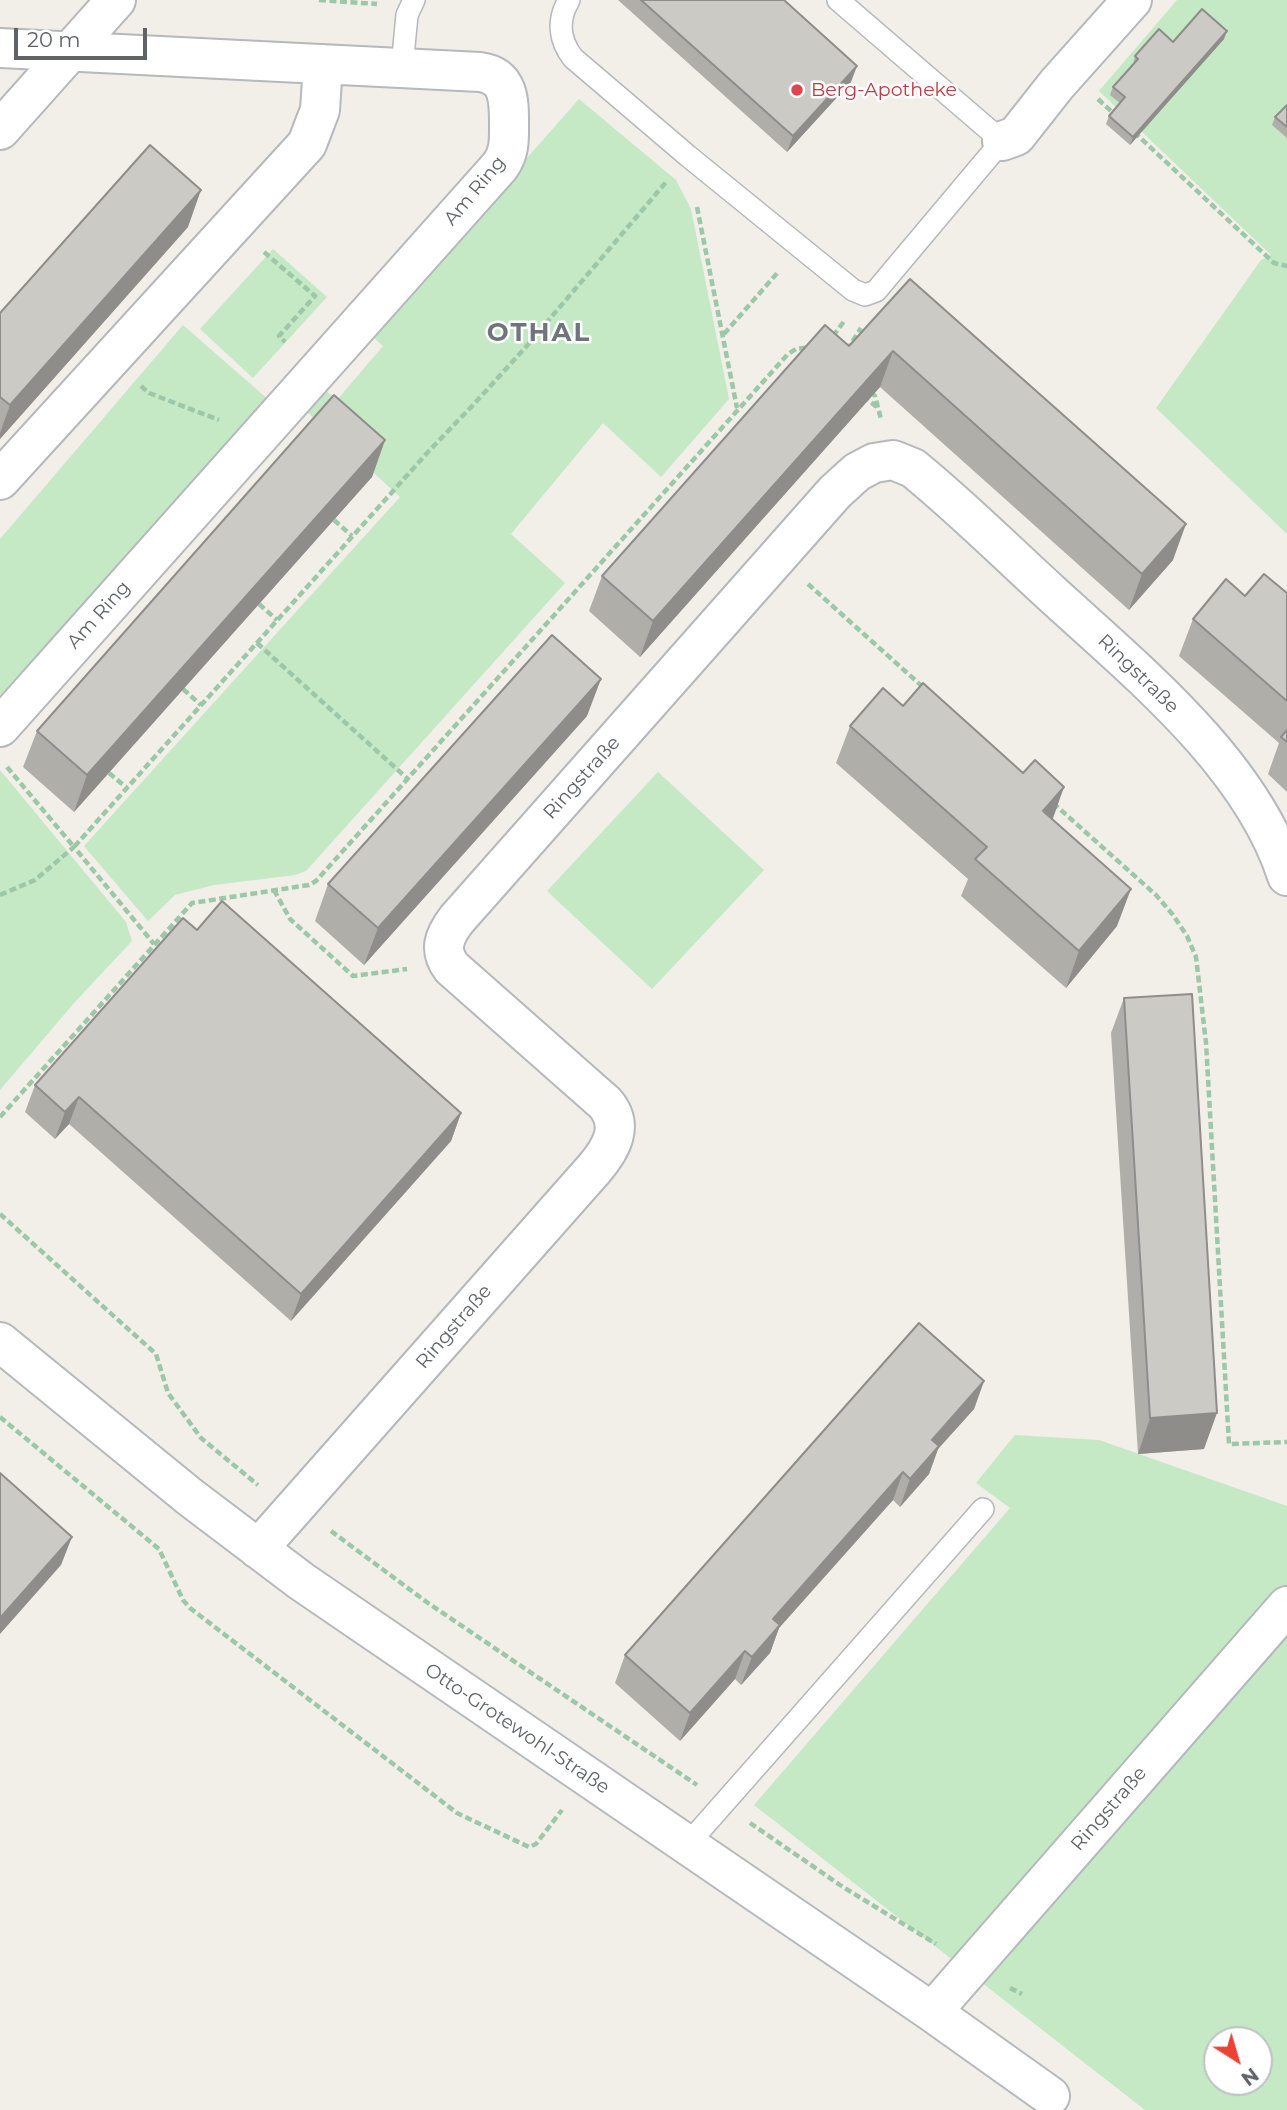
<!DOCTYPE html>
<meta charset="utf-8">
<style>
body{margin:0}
#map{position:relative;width:1287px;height:2110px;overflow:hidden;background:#f1efe8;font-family:Montserrat,sans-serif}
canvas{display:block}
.north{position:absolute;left:1203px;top:2026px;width:70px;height:70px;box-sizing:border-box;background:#fff;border:2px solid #bfc1c3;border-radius:50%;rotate:143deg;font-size:19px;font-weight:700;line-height:28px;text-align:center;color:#5f6368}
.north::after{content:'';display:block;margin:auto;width:24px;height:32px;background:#ea4335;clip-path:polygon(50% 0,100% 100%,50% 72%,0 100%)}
.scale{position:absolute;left:14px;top:28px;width:133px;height:32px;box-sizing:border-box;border:4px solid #5f6368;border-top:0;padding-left:9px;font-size:21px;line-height:24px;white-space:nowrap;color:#5f6368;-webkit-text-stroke:5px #fff;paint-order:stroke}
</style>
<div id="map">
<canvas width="1287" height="2110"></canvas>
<div class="north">N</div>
<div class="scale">20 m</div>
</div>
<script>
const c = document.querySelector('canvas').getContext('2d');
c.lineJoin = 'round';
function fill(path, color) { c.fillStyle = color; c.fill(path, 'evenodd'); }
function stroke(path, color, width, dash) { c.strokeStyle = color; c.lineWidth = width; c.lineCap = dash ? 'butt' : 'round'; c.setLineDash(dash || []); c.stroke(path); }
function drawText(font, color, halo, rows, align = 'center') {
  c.font = font + ' Montserrat,sans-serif'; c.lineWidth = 5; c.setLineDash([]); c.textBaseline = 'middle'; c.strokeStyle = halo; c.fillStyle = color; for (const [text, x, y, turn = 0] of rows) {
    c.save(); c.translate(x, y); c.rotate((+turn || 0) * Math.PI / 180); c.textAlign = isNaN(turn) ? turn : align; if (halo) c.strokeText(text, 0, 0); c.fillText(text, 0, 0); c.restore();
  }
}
fill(new Path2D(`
 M 1177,0 L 1287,0 L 1287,534 L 1156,408 L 1261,260 L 1271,255 L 1099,91 Z
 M 579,99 L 676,180 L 691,209 L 729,399 L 661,477 L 603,423 L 511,534 L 565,583 L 306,871 L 295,875 L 214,885 L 175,895 L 148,921 L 84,846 L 400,497 L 306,411 L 324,389 L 337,400 L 383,346 L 371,335 Z
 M 273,249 L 327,297 L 253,378 L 200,329 Z
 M 183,325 L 270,401 L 0,695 L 0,539 Z
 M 0,770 L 126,922 L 132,941 L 74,1003 L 0,1090 Z
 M 658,772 L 764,870 L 652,989 L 547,891 Z
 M 1015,1435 L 1099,1440 L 1287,1506 L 1287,2110 L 1145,2110 L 754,1805 L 1010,1508 L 976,1483 ZM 1217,2040 L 1259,2040 L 1259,2082 L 1217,2082 Z`), '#c5e8c5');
const service = new Path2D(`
 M 569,0 C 557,20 559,40 573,58 L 688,156 L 853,290 L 865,295 L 876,291 L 1002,141 L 838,0
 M 402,67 L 407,15 L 414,0
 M 687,1845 L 983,1509`);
const minor = new Path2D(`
 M 0,48 L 480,72 C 509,76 509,100 509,123 C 509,140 510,152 500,166 L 0,727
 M 0,130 L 116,0
 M 1002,141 L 1016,136 L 1057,84 L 1132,0
 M 0,480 L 307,144 L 320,110 L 323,64
 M 0,1342 L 190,1497 L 301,1581 L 932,2012 L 1050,2096
 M 258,1549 L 594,1169 C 611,1149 625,1126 605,1103 L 452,968 C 438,950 444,936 457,919 L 835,492 L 857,472 L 874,463 L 893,460 L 913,468 C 961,507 1005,551 1051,593 C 1136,671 1251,763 1287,876
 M 932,2012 L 1287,1606`);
stroke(service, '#b5b8bc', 24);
stroke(minor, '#b5b8bc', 42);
stroke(new Path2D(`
 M 319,0 L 377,4
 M 1098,99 L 1114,114
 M 1134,132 L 1274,263 L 1287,266
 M 697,207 L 737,408
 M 264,252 L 315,296 L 279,336 L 285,342
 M 724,334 L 779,271
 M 833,336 L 845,320
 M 847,350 L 861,328
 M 141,386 L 149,393 L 219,420
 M 871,392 L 875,396 L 881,419
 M 863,396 L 878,408
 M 334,520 L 352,536
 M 808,584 L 924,688
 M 259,604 L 277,620
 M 257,643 L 409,780
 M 183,689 L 201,705
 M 7,767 L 74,847 L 428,452 L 474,404 L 525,348 L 667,181
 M 109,773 L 127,788
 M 1053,803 L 1156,895 L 1173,915 L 1187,936 L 1196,957 L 1206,1043 L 1229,1444 L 1287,1442
 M 274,890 L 290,919 L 353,976 L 407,969
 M 0,895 L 35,880 L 74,847 L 154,944
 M 0,1117 L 192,903 L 309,885 L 316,881 L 788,354 L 796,349 L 811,347
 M 0,1214 L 156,1354 L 168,1393 L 201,1438 L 258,1485
 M 0,1417 L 159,1549 L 183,1600 L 190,1608 L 457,1813 L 529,1847 L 536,1844 L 562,1810
 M 331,1531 L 428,1603 L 697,1785
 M 750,1823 L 843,1887 L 936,1944
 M 1010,1988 L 1022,1994`), '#9cc7a9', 4.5, [7, 3.5]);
stroke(service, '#fff', 21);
stroke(minor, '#fff', 38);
fill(new Path2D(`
 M 618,0 L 784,0 L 851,82 L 787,152 Z
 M 1224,39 L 1130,145 L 1106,124 L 1109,116 L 1120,103 L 1110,95 L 1113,87 L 1133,65 L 1135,56 L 1173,42 Z
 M 1287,105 L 1287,138 L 1272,125 L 1275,117 Z
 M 188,227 L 0,439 L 0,313 Z
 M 910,279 L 1173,560 L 1129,610 L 880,387 L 640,657 L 589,611 L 602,576 L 849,346 Z
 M 385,440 L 372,477 L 74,812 L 23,767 L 37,731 Z
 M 1287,593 L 1287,792 L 1268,774 L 1279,743 L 1179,656 L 1193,619 L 1245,596 Z
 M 903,706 L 1053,819 L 1117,926 L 1066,988 L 961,896 L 968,879 L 836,763 L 850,726 Z
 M 587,716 L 364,965 L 315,921 L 328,884 Z
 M 197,930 L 461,1113 L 451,1141 L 291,1321 L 69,1124 L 55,1139 L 25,1112 L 35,1085 Z
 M 1124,998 L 1204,1449 L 1138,1454 L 1111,1033 Z
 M 984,1381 L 974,1409 L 938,1449 L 929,1474 L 900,1507 L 893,1500 L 779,1628 L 770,1653 L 741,1685 L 735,1679 L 680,1741 L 615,1683 L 625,1655 Z`), '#afaea9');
fill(new Path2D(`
 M 1227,31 L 1224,39 L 1130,145 L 1133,137 Z
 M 857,66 L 851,82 L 787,152 L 793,136 Z
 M 201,190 L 188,227 L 0,439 L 0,433 L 10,405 Z
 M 893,351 L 880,387 L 640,657 L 653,621 Z
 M 385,440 L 372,477 L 74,812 L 87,775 Z
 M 1186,524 L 1173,560 L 1129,610 L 1142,574 Z
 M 601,679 L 587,716 L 364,965 L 378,928 Z
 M 1064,787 L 1051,824 L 1043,811 Z
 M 1131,889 L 1117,926 L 1066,988 L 1079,951 Z
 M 79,1097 L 69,1124 L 55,1139 L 65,1112 Z
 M 461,1113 L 451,1141 L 291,1321 L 301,1294 Z
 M 984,1381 L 974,1409 L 938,1449 L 929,1474 L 900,1507 L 910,1479 L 932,1440 Z
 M 1217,1413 L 1204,1449 L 1138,1454 L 1150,1418 Z
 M 903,1472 L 893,1500 L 779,1628 L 770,1653 L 741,1685 L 752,1657 L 773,1619 Z
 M 72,1537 L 61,1565 L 0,1634 L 0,1618 Z
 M 745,1651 L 735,1679 L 680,1741 L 690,1713 Z`), '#8f8d8a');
const building = new Path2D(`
 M 641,0 L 784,0 L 857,66 L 793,136 Z
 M 1202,9 L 1227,31 L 1133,137 L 1109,116 L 1125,97 L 1113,87 L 1138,59 L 1135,56 L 1159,29 L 1173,42 Z
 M 1287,105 L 1287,127 L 1275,117 Z
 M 150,145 L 201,190 L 10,405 L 0,397 L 0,313 Z
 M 910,279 L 1186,524 L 1142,574 L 893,351 L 653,621 L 602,576 L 825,325 L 849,346 Z
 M 334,395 L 385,440 L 87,775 L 37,731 Z
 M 1264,574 L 1287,593 L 1287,701 L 1193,619 L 1226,579 L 1245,596 Z
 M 552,635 L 601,679 L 378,928 L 328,884 Z
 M 923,683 L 1023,773 L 1035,760 L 1064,787 L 1043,811 L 1131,889 L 1079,951 L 975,859 L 987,847 L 850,726 L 883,688 L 903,706 Z
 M 1287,730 L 1287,742 L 1281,737 Z
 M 222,901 L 461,1113 L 301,1294 L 79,1097 L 65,1112 L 35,1085 L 183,918 L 197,930 Z
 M 1192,994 L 1217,1413 L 1150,1418 L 1124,998 Z
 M 919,1323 L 984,1381 L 932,1440 L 939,1446 L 910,1479 L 903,1472 L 773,1619 L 780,1625 L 752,1657 L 745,1651 L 690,1713 L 625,1655 Z
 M 0,1473 L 72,1537 L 0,1618 Z`);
fill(building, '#cccac5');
stroke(building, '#8f8d8a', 2);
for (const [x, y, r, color] of [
 [797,90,7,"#e0444e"]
]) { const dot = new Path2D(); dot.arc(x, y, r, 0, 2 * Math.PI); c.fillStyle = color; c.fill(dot); stroke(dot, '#fff', 2.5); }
drawText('19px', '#be3a42', '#fff', [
 ["Berg-Apotheke",811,90]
], 'left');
drawText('19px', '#5f6368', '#fff', [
 ["Am Ring",475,191,-50],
 ["Am Ring",99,615,-48],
 ["Ringstraße",1138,674,44],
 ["Ringstraße",582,778,-48],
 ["Ringstraße",454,1327,-49],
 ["Otto-Grotewohl-Straße",517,1729,34],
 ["Ringstraße",1109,1809,-49]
]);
c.letterSpacing = '2px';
drawText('bold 26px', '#70757a', '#fff', [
 ["OTHAL",539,333]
]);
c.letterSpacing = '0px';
</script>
